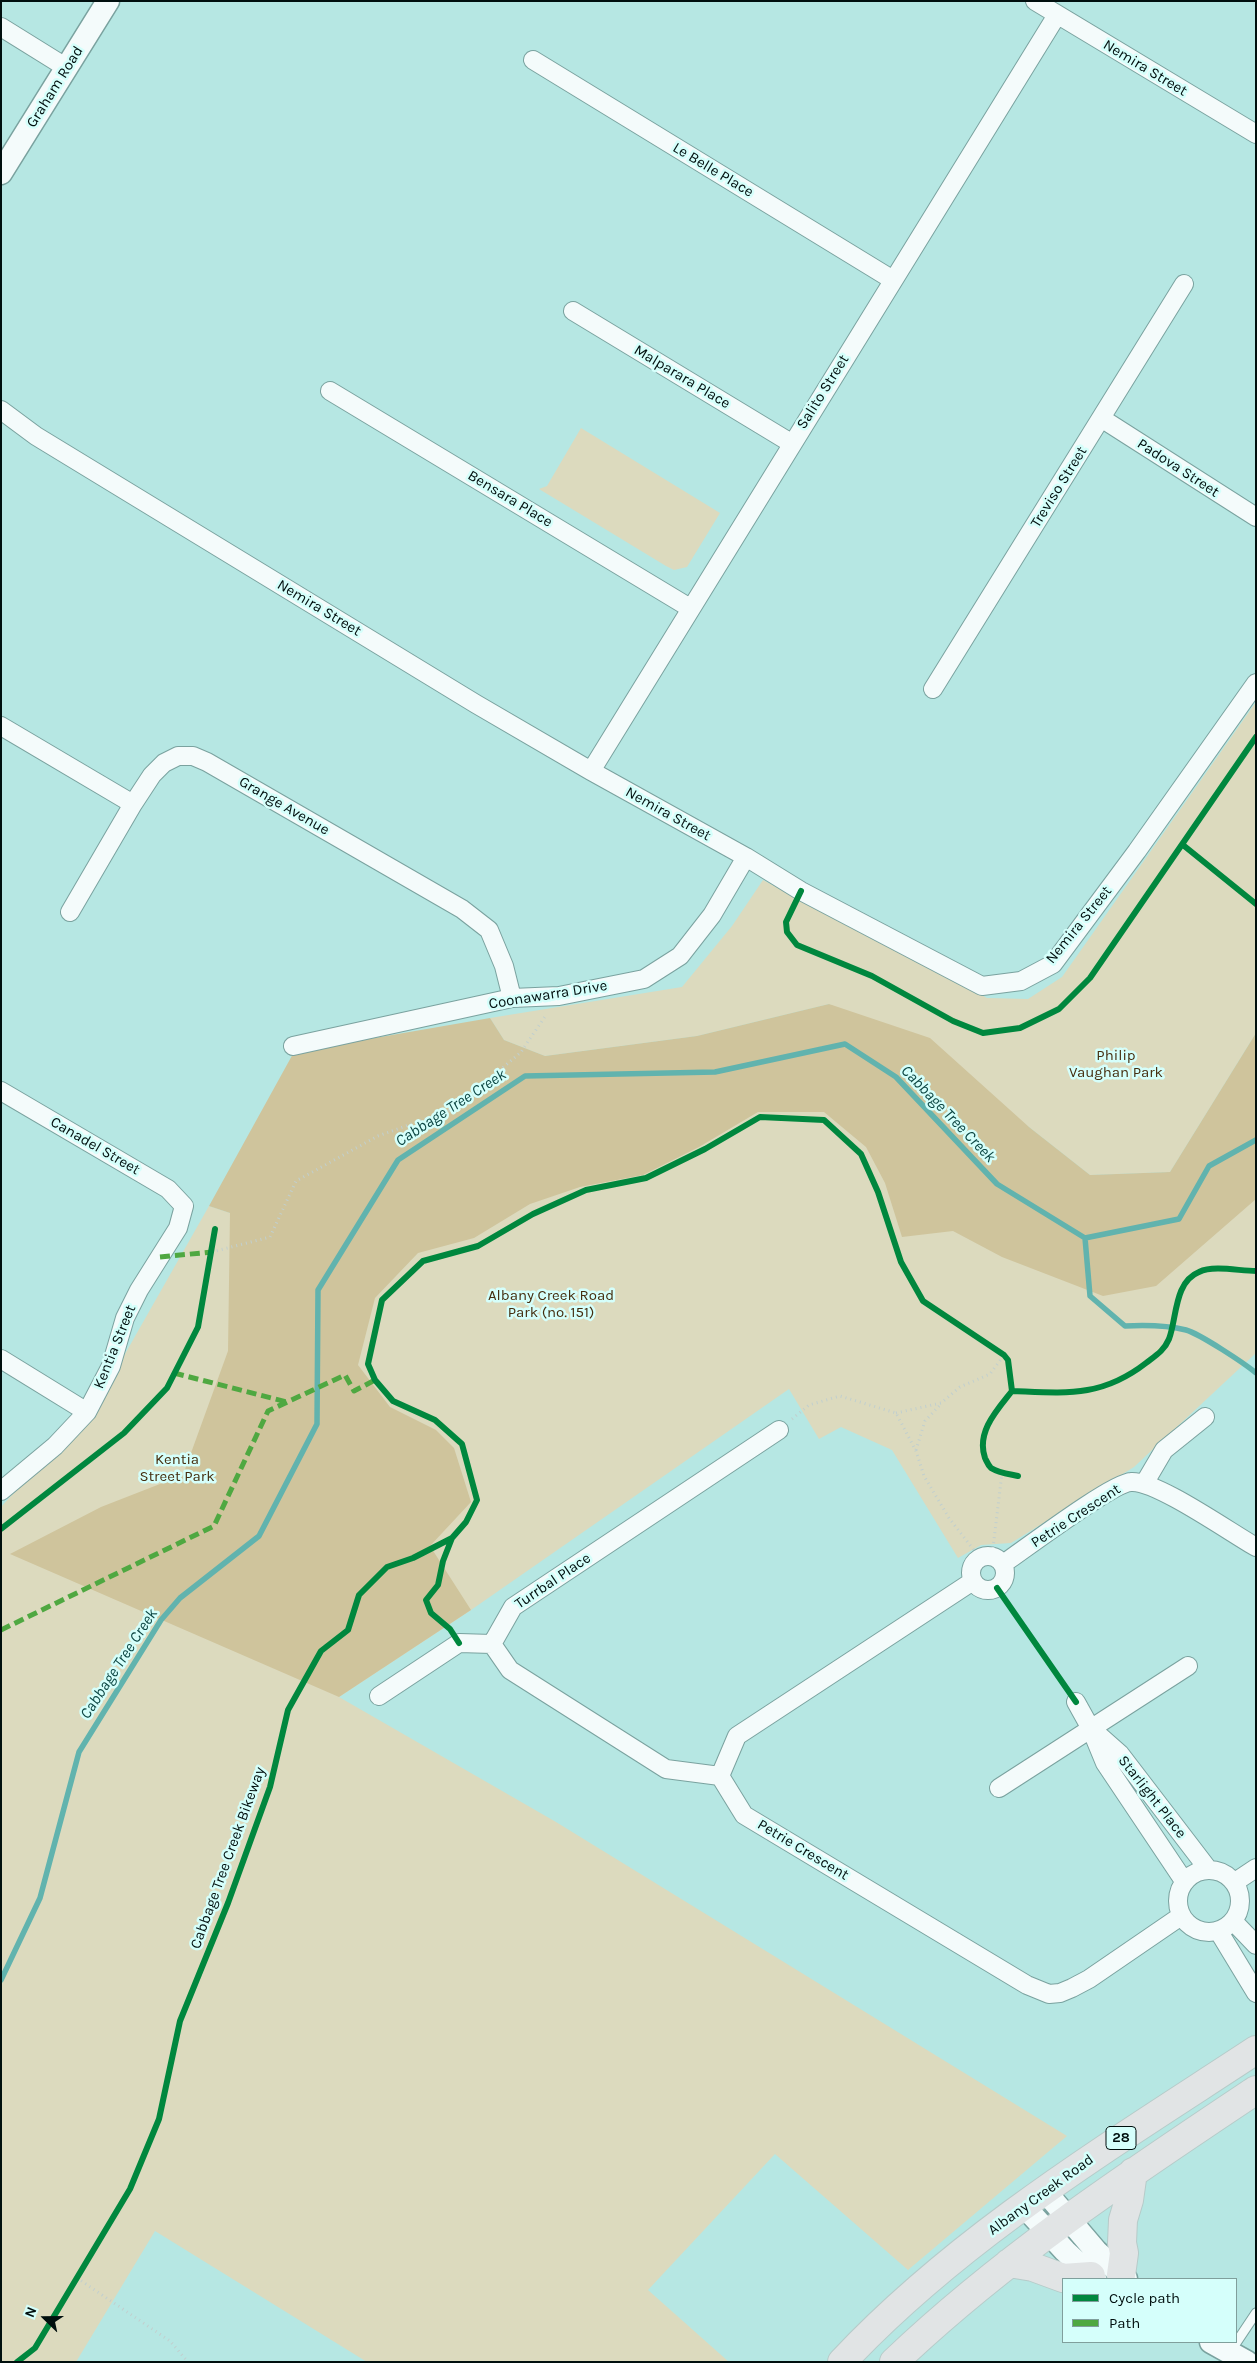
<!DOCTYPE html>
<style>
body{margin:0}
#map{position:relative;width:1257px;height:2363px;overflow:hidden;background:#b6e7e3;font-family:Karla,sans-serif}
canvas{display:block}
.frame{position:absolute;inset:0;border:2px solid #000f0e;pointer-events:none}
.legend{position:absolute;left:1062px;top:2278px;width:175px;height:65px;box-sizing:border-box;background:#d5fffb;border:1px solid #809f9c;margin:0;padding:6px 9px;list-style:none;font-size:15px;color:#000f0e}
.legend li{display:flex;align-items:center;gap:10px;height:25px}
.legend b{width:25px;border:1px solid #809f9c}
.north{position:absolute;left:20px;top:2293px;width:50px;height:50px;-webkit-text-stroke:4px #d5fffb;paint-order:stroke;rotate:292deg;font-size:14px;font-weight:700;line-height:20px;text-align:center;color:#000f0e}
.north::after{content:'';display:block;margin:auto;width:18px;height:22px;background:#000f0e;clip-path:polygon(50% 0,100% 100%,50% 72%,0 100%)}
</style>
<div id="map">
<canvas width="1257" height="2363"></canvas>
<div class="frame"></div>
<ul class="legend">
<li><b style="height:6px;background:#00873e"></b>Cycle path</li>
<li><b style="height:6px;background:#4fa841"></b>Path</li>
</ul>
<div class="north">N</div>
</div>
<script>
const c = document.querySelector('canvas').getContext('2d');
c.lineJoin = 'round';
function fill(path, color) { c.fillStyle = color; c.fill(path, 'evenodd'); }
function stroke(path, color, width, dash) { c.strokeStyle = color; c.lineWidth = width; c.lineCap = dash ? 'butt' : 'round'; c.setLineDash(dash || []); c.stroke(path); }
function drawText(font, color, halo, rows, align = 'center') {
  c.font = font + ' Karla,sans-serif'; c.lineWidth = 5; c.setLineDash([]); c.textBaseline = 'middle'; c.strokeStyle = halo; c.fillStyle = color; for (const [text, x, y, turn = 0] of rows) {
    c.save(); c.translate(x, y); c.rotate((+turn || 0) * Math.PI / 180); c.textAlign = isNaN(turn) ? turn : align; if (halo) c.strokeText(text, 0, 0); c.fillText(text, 0, 0); c.restore();
  }
}
fill(new Path2D(`
 M 581,428 L 720,513 L 687,567 L 674,570 L 666,566 L 539,489 L 547,486 Z
 M 1256,702 L 1256,1033 L 1170,1172 L 1090,1175 L 1029,1127 L 829,1004 L 697,1036 L 545,1056 L 504,1040 L 490,1018 L 682,987 L 732,926 L 763,880 L 987,998 L 1028,999 L 1062,977 Z
 M 845,1044 L 1085,1238 L 1256,1140 L 1256,1353 L 1134,1467 L 1011,1543 L 981,1545 L 958,1558 L 892,1450 L 841,1427 L 819,1439 L 789,1389 L 471,1610 L 339,1697 L 556,1822 L 1067,2136 L 908,2270 L 775,2154 L 648,2290 L 729,2362 L 367,2362 L 155,2231 L 76,2362 L 1,2362 L 1,1507 L 100,1398 L 209,1206 L 230,1213 Z`), '#dcdabe');
fill(new Path2D(`
 M 829,1004 L 930,1038 L 1029,1127 L 1090,1175 L 1170,1172 L 1256,1033 L 1256,1199 L 1156,1286 L 1103,1296 L 1002,1257 L 953,1231 L 902,1237 L 885,1183 L 866,1147 L 824,1112 L 758,1112 L 699,1147 L 643,1175 L 580,1187 L 530,1204 L 474,1238 L 418,1253 L 375,1298 L 358,1365 L 390,1407 L 436,1430 L 454,1448 L 471,1502 L 430,1546 L 471,1610 L 339,1697 L 10,1554 L 101,1507 L 183,1475 L 228,1351 L 230,1213 L 209,1206 L 294,1052 L 490,1018 L 504,1040 L 545,1056 L 697,1036 Z`), '#cfc49c');
stroke(new Path2D(`
 M 1085,1238 L 1090,1296 L 1125,1326 C 1145,1325 1166,1325 1186,1330 C 1200,1334 1244,1363 1256,1373
 M 1,1980 L 40,1898 L 79,1752 L 161,1620 L 180,1598 L 259,1536 L 317,1424 L 318,1290 L 398,1160 L 525,1076 L 715,1072 L 845,1044 L 896,1077 L 997,1184 L 1085,1238 L 1179,1219 L 1209,1166 L 1256,1140`), '#61b3ae', 5.5);
const service = new Path2D(`
 M 1230,2352 L 1256,2313`);
const minor = new Path2D(`
 M 1035,1 L 1256,134
 M 1,27 L 67,68
 M 533,60 L 893,280
 M 573,311 L 791,443
 M 330,391 L 690,608
 M 1,410 L 36,436 L 476,704 L 591,771 L 746,857 L 801,891 L 982,986 L 1021,981 L 1053,964 L 1137,851 L 1256,683
 M 1101,418 L 1256,517
 M 933,689 L 1184,284
 M 1,726 L 133,804
 M 591,771 L 1057,15
 M 70,912 L 133,804 L 152,775 L 164,763 L 178,756 L 193,756 L 207,762 L 462,909 L 489,930 L 504,966 L 512,998
 M 293,1046 L 512,998 L 559,996 L 644,979 L 680,956 L 712,915 L 746,857
 M 1,1091 L 168,1189 L 184,1206 L 178,1228 L 139,1290 L 125,1318 L 111,1366 L 87,1412 L 55,1446 L 1,1491
 M 1,1359 L 87,1412
 M 1144,1484 L 1164,1450 L 1205,1417
 M971 1573a17 17 0 1 1 34 0a17 17 0 1 1-34 0Z
 M 1003,1564 C 1025,1549 1112,1483 1131,1482 C 1156,1480 1231,1533 1256,1547
 M 973,1581 L 737,1736 L 720,1776 L 744,1815 L 1027,1985 L 1049,1994 L 1060,1993 L 1072,1988 L 1089,1979 L 1181,1916
 M 379,1696 L 459,1643 L 492,1644
 M 1076,1702 L 1091,1729 L 1105,1763 L 1184,1881
 M 1094,1731 L 1120,1754 L 1208,1869
 M 720,1776 L 666,1769 L 510,1670 L 492,1644 L 513,1607 L 779,1430
 M 999,1788 L 1188,1666
 M1178 1901a31 31 0 1 1 62 0a31 31 0 1 1-62 0Z
 M 1235,1882 L 1256,1868
 M 1233,1921 L 1256,1945
 M 1219,1932 L 1256,1993`);
const tertiary = new Path2D(`
 M 1,173 L 108,1
 M 1044,2190 L 1096,2251 L 1126,2279
 M 1023,2205 L 1065,2251 L 1095,2279
 M 1211,2342 L 1247,2362`);
const primary = new Path2D(`
 M 1009,2263 L 1033,2267 L 1063,2278 L 1091,2276
 M 1121,2275 L 1124,2253 L 1122,2243 L 1123,2220 L 1129,2200 L 1133,2172
 M 842,2362 C 960,2236 1113,2144 1256,2050
 M 894,2362 C 1004,2257 1130,2174 1256,2090`);
stroke(service, '#7aa29f', 11);
stroke(minor, '#7aa29f', 20);
stroke(tertiary, '#7aa29f', 25);
stroke(primary, '#b6cbc9', 30);
stroke(new Path2D(`
 M 212,1252 L 270,1237 L 296,1181 L 378,1136 L 456,1108 L 521,1052 L 546,1015
 M 896,1413 L 941,1403 L 960,1387 L 990,1374 L 1004,1355
 M 792,1419 L 809,1405 L 840,1396 L 896,1413 L 916,1451 L 924,1476 L 949,1518 L 980,1558
 M 916,1450 L 925,1421 L 941,1404
 M 993,1548 L 1002,1473
 M 77,2278 L 170,2341 L 188,2362`), '#c1cfce', 3, [1, 4]);
stroke(service, '#f4fbfb', 9);
stroke(minor, '#f4fbfb', 18);
stroke(tertiary, '#f4fbfb', 22);
stroke(primary, '#e1e4e5', 28);
stroke(new Path2D(`
 M 160,1257 L 212,1252
 M 174,1373 L 287,1402
 M 1,1630 L 214,1526 L 268,1411 L 345,1375 L 354,1391 L 375,1380`), '#4fa841', 5, [10, 5]);
stroke(new Path2D(`
 M 1183,845 L 1256,904
 M 801,891 L 786,922 L 787,932 L 797,945 L 872,976 L 953,1021 L 983,1033 L 1020,1028 L 1059,1009 L 1090,978 L 1256,737
 M 1012,1391 C 1065,1393 1101,1398 1146,1363 C 1155,1356 1164,1351 1169,1339 C 1177,1318 1174,1282 1199,1272 C 1214,1265 1239,1271 1256,1271
 M 1012,1391 C 997,1410 976,1432 985,1458 C 987,1462 988,1465 991,1468 C 999,1473 1009,1474 1018,1476
 M 1,1529 L 124,1433 L 167,1388 L 198,1327 L 215,1229
 M 452,1538 L 443,1561 L 438,1585 L 426,1600 L 431,1613 L 450,1629 L 459,1643
 M 997,1588 L 1076,1702
 M 17,2362 L 35,2348 L 130,2189 L 159,2119 L 180,2021 L 228,1903 L 270,1787 L 288,1710 L 321,1651 L 348,1630 L 359,1595 L 387,1567 L 413,1558 L 452,1538 L 466,1522 L 477,1500 L 462,1444 L 435,1420 L 393,1401 L 375,1380 L 368,1364 L 382,1300 L 423,1261 L 478,1246 L 533,1214 L 586,1190 L 646,1178 L 705,1149 L 760,1117 L 824,1120 L 861,1154 L 878,1192 L 901,1262 L 923,1301 L 1004,1355 L 1008,1360 L 1012,1391`), '#00873e', 6);
for (const [x, y, w] of [
 [1121,2138,30]
]) { const box = new Path2D(); box.roundRect(x - w / 2, y - 11.5, w, 23, 4); c.fillStyle = '#d5fffb'; c.fill(box); stroke(box, '#000f0e', 1); }
drawText('bold 14px', '#000f0e', null, [
 ["28",1121,2138]
]);
drawText('15px', '#000f0e', '#d5fffb', [
 ["Nemira Street",1145,68,31],
 ["Graham Road",55,87,-58],
 ["Le Belle Place",713,170,31],
 ["Malparara Place",682,377,31],
 ["Salito Street",823,392,-58],
 ["Padova Street",1178,468,33],
 ["Treviso Street",1059,487,-58],
 ["Bensara Place",510,499,31],
 ["Nemira Street",319,608,31],
 ["Grange Avenue",284,806,30],
 ["Nemira Street",668,814,29],
 ["Nemira Street",1079,925,-51],
 ["Coonawarra Drive",548,995,-9],
 ["Canadel Street",95,1146,30],
 ["Kentia Street",115,1347,-68],
 ["Petrie Crescent",1076,1516,-33],
 ["Turrbal Place",553,1581,-34],
 ["Starlight Place",1152,1797,52],
 ["Petrie Crescent",803,1850,31],
 ["Cabbage Tree Creek Bikeway",228,1858,-70],
 ["Albany Creek Road",1041,2195,-36]
]);
drawText('15px', '#452d0e', '#d5fffb', [
 ["Philip",1116,1056],
 ["Vaughan Park",1116,1073],
 ["Albany Creek Road",551,1296],
 ["Park (no. 151)",551,1313],
 ["Kentia",177,1460],
 ["Street Park",177,1477]
]);
drawText('italic 16px', '#0d4743', '#d5fffb', [
 ["Cabbage Tree Creek",451,1108,-33],
 ["Cabbage Tree Creek",948,1114,46],
 ["Cabbage Tree Creek",119,1664,-57]
]);
</script>
